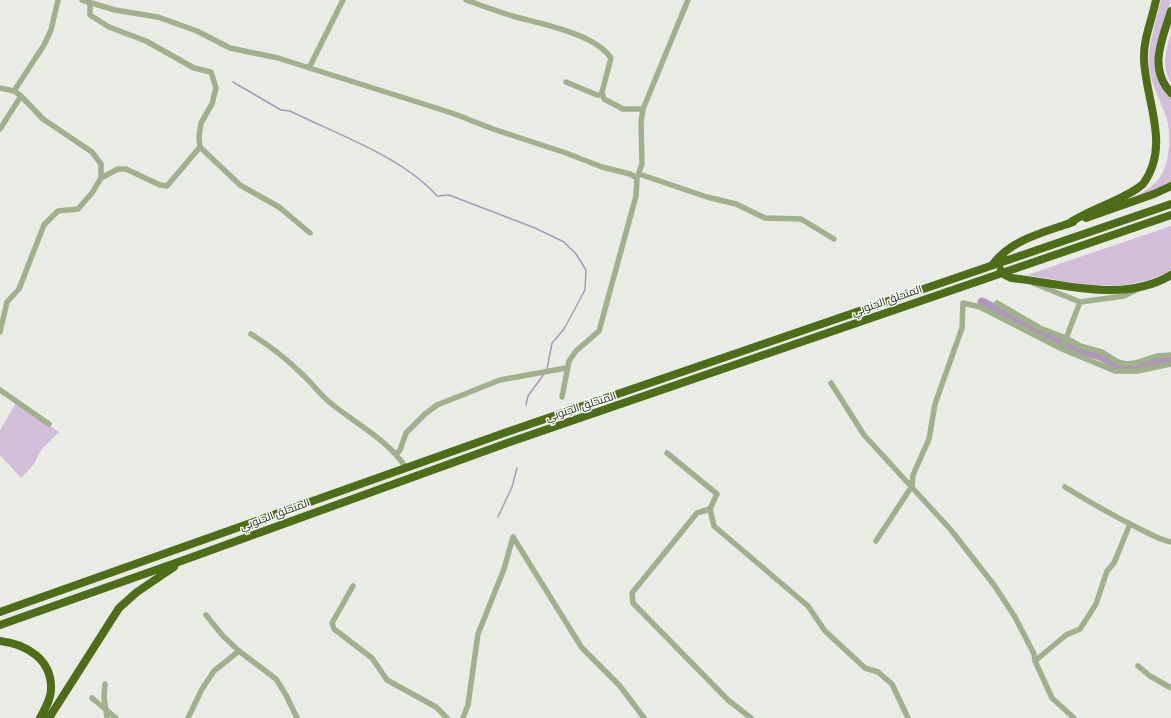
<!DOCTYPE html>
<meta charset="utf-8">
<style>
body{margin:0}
canvas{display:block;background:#e8ece4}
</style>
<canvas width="1171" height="718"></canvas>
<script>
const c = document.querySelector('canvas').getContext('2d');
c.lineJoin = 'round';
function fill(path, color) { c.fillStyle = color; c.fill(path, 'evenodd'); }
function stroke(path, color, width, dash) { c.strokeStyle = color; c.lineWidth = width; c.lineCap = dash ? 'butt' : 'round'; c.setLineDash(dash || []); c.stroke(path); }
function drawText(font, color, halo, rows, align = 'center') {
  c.font = font + ' Manrope,Cairo,sans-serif'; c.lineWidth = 3; c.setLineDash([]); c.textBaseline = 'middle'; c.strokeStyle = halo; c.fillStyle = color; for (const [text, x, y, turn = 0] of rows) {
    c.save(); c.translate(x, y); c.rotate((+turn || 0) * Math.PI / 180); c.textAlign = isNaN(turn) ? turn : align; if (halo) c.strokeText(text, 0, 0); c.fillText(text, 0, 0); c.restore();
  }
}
fill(new Path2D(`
 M 1161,0 L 1171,0 L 1157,48 L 1166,93 L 1171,98 L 1171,184 L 1122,204 C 1134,197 1149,190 1158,180 C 1169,166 1171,141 1168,124 C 1164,106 1153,90 1150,72 C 1146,49 1156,22 1161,0 Z
 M 1171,32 L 1171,83 C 1161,66 1166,50 1171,32 Z
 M 1171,226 L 1171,270 C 1125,296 1077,283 1027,275 Z
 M 16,403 L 59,432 L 41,450 L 34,464 L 21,478 L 0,455 L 0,430 Z`), '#d2bed9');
stroke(new Path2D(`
 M 233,82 L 281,110 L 290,111 C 336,134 403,157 437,196 L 449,195 L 535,228 L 564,242 L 576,254 L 586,270 L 585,290 L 564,329 L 552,343 L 547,369
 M 526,405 L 528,396 L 544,374
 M 498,517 L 512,487 L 517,468`), '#ae96b7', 1.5);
stroke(new Path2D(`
 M 982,302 L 1023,323 L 1035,332 L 1081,351 L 1098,355 L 1123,368 L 1139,366 L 1154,361 L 1171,358`), '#ae96b7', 9);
stroke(new Path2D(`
 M 82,0 L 115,10 L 158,17 L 197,31 L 230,48 L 278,58 L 452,113 L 493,129 L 566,153 L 602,167 L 630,174 L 637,178
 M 466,0 C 483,6 499,12 516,17 C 542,24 595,34 611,58 L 602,92 L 604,99 L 623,109 L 643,109
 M 90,3 L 90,15 L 109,27 L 146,41 L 194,68 L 211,72 L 216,88 L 212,104 L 201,123 L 199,137 L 200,147 L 240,185 L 279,207 L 310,233
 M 309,68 L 343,0
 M 566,82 L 597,95 L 602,95
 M 0,88 L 14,91 L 21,96 L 43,119 L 92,152 L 101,164 L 101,178
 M 14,91 L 44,45 L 51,30 L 58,0
 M 0,129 L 21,96
 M 639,174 L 707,197 L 736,204 L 765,218 L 801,219 L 834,239
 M 1033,283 L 1080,302 L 1124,296 L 1140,288
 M 997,303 L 1040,328 L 1066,338 L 1080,346 L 1102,352 L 1118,362 L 1126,364 L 1135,363 L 1157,356 L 1171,355
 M 0,332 L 7,302 L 19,289 L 44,225 L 58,211 L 78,209 L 92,193 L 101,178 L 118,169 L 126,169 L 160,185 L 167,186 L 200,147
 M 251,334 C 270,346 287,359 303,375 C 312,383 319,393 328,401 C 354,423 388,439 406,468
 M 1062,349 L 1080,302
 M 831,383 L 864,435 L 951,530 L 994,585 L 1015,617 L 1034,654 L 1035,661 L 1052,698 L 1074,718
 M 0,390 L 49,424
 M 562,397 L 569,361 L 576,351 L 599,331 L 636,196 L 637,178 L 642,164 L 641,122 L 643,109 L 688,0
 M 667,453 L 717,494 L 710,509 L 714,526 L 808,606 L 825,631 L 865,668 L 878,672 L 892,684 L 908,718
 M 396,454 L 400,450 L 406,433 L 425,414 L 437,405 L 500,380 L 566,368
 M 1065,487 C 1089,502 1114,516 1140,529 C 1150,534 1160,540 1171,542
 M 710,509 L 697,513 L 632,593 L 633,603 L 728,700 L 751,718
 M 513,537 L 582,648 L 620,686 L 644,718
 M 876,541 L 912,486 L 913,475 L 929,439 L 935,404 L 962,328 L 963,303 L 980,307 L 1062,349 L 1115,371 L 1138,371 L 1171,364
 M 353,586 L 332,623 L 334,629 L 372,658 L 387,680 L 436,707 L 447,718
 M 206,615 L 223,636 L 239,651 L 276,679 L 286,695 L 297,718
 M 1035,661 L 1066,635 L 1080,629 L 1096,604 L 1107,571 L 1114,563 L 1130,524
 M 1138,666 L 1150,676 L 1171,688
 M 105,684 L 104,697 L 107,718
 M 92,698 L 116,718
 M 188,718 L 202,689 L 214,671 L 239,651
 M 463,718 L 468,705 L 478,634 L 504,569 L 513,537`), '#a0b08e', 5.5);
stroke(new Path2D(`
 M 1171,11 C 1162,40 1148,68 1171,93
 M 1086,218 L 1154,194 L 1171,186
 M 1068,224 C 1091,208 1125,200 1143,184 C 1171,146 1146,102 1144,60 C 1143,39 1152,20 1156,0
 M 993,264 C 1012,239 1045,232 1073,222
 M 1001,270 L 1005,275 L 1011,278 C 1062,283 1123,304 1171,275
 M 0,612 L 507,432 L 1171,204
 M 0,625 L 184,560 L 510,442 L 1171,215
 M 0,641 C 26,644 52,659 51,689 C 51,699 45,709 40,718
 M 49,718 L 119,608 L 137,592 L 174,567`), '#4e6c19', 8);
drawText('11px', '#282926', '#f5faf1', [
 ["المتحلق الجنوبي",887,301,-19],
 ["المتحلق الجنوبي",581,407,-18],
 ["المتحلق الجنوبي",275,515,-20]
]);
</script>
